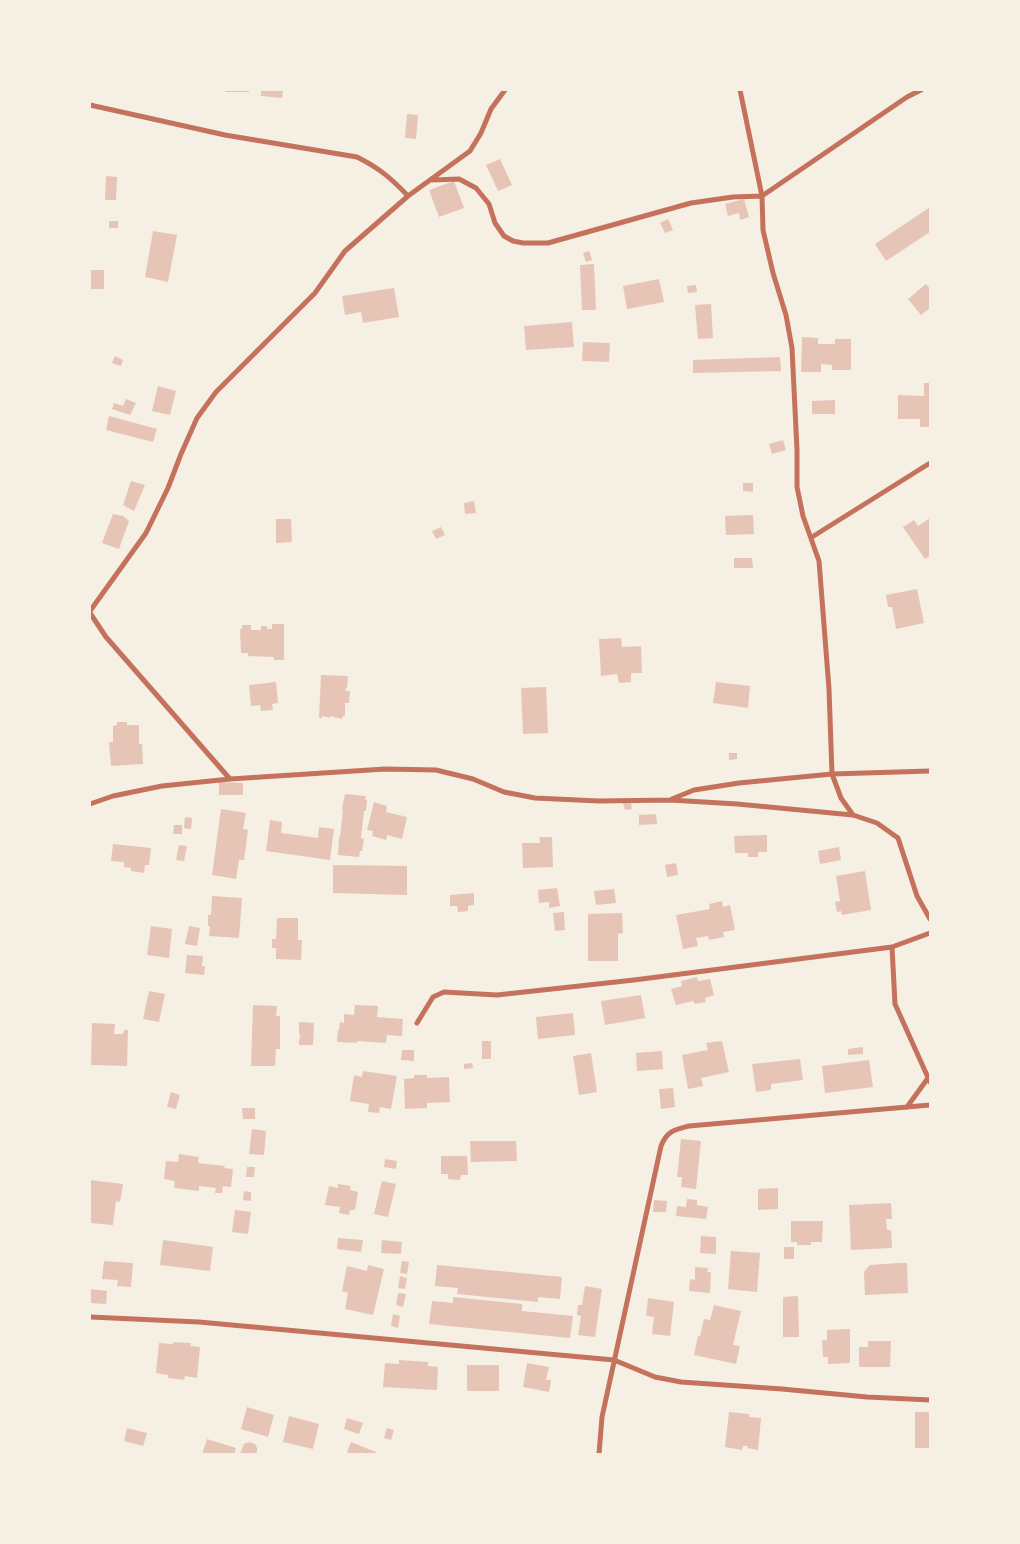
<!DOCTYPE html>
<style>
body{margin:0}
#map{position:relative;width:1020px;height:1544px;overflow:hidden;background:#f6efe4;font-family:Lato,sans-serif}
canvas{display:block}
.frame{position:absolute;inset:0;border:91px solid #f6efe4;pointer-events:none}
</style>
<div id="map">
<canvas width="1020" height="1544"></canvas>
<div class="frame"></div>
</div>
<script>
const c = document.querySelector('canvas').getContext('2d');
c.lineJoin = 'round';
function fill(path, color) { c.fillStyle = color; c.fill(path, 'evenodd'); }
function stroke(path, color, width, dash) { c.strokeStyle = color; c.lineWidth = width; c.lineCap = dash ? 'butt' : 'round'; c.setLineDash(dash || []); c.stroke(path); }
fill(new Path2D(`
 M 225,90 L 249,90 L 249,92 L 225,92 Z
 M 261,90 L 283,90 L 282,98 L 261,96 Z
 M 407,114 L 418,115 L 416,139 L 405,138 Z
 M 500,159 L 512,185 L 498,191 L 486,165 Z
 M 106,176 L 117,177 L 116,200 L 105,200 Z
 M 454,181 L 464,208 L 439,217 L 429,190 Z
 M 744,199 L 749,217 L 740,220 L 739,213 L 728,216 L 725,204 Z
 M 930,207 L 930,232 L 886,261 L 875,244 Z
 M 668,219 L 673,230 L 665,233 L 660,223 Z
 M 109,221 L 118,221 L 118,228 L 109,228 Z
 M 153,231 L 177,235 L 168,282 L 145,277 Z
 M 589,251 L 592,260 L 586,262 L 583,253 Z
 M 594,264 L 596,310 L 582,310 L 580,265 Z
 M 90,270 L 104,270 L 104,289 L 90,289 Z
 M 659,279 L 664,302 L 627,309 L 623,286 Z
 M 926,284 L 930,289 L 930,308 L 921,315 L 908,299 Z
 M 696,285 L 697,292 L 688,293 L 687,286 Z
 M 394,288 L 399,317 L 363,323 L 361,312 L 345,315 L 342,296 Z
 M 711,304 L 713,338 L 698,339 L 695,305 Z
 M 572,322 L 574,347 L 526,350 L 524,326 Z
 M 802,337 L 818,338 L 818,344 L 835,344 L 835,339 L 851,339 L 851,370 L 832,370 L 832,365 L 821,364 L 821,372 L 801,372 Z
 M 583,342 L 610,343 L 609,362 L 582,361 Z
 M 115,356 L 123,360 L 121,366 L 112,363 Z
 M 780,357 L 781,371 L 693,373 L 693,360 Z
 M 924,383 L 930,383 L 930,427 L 920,427 L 920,419 L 898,419 L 898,395 L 924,396 Z
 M 158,386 L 176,391 L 170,415 L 152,411 Z
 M 126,399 L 136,403 L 130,415 L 112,409 L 114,403 L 123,406 Z
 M 835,400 L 835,414 L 812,414 L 812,401 Z
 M 109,416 L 157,429 L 153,442 L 106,430 Z
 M 783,440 L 786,450 L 772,454 L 769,444 Z
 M 131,481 L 145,485 L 134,511 L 123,505 Z
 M 743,483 L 753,483 L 753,492 L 743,491 Z
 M 474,501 L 476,513 L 465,514 L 464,503 Z
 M 113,514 L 123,516 L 129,521 L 119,549 L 102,543 Z
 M 753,515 L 754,534 L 726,535 L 725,516 Z
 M 930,518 L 930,556 L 925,559 L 903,527 L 914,520 L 918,526 Z
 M 276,519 L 291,519 L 292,542 L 276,543 Z
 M 441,527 L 445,535 L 436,539 L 432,531 Z
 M 734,558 L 752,558 L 753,568 L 734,568 Z
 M 917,589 L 924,623 L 896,629 L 892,607 L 888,607 L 886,595 Z
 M 272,624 L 284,624 L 284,660 L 274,660 L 274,657 L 248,656 L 248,653 L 241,653 L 240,629 L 242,629 L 242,625 L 251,625 L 251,630 L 261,630 L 261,626 L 267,626 L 267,629 L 272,629 Z
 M 621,638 L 622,647 L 641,646 L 642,673 L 631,673 L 631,682 L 619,683 L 617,674 L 601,676 L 599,639 Z
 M 321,675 L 348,676 L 347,688 L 346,688 L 345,691 L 350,691 L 349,703 L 345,703 L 345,716 L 343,716 L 342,719 L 330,716 L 330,718 L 322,716 L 322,718 L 319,718 Z
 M 276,682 L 278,703 L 272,704 L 273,710 L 261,711 L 260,705 L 251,706 L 249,685 Z
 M 716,682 L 750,686 L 748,708 L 713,703 Z
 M 546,687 L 548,733 L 523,734 L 521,688 Z
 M 117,722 L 127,722 L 127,725 L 139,725 L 139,744 L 142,744 L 143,764 L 111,766 L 109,742 L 113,742 L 113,726 L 117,725 Z
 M 729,753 L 737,753 L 737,759 L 729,760 Z
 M 219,782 L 243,783 L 243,795 L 219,795 Z
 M 345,794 L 366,796 L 365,800 L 367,800 L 366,811 L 364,811 L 361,838 L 364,839 L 362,851 L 360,851 L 359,857 L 338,855 L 339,836 L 340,837 L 343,809 L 342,809 Z
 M 374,802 L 387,806 L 386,812 L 407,817 L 402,839 L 387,835 L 386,840 L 372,836 L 373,831 L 367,830 Z
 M 631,802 L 632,809 L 625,810 L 623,803 Z
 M 221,809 L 246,813 L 243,829 L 248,830 L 244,860 L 239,860 L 236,879 L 212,875 Z
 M 656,814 L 657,824 L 639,825 L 639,815 Z
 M 185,817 L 192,818 L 191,829 L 184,828 Z
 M 270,820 L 282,822 L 281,833 L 318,838 L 319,827 L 334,829 L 330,860 L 266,851 Z
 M 174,825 L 182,825 L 182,834 L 173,834 Z
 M 767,835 L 767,852 L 758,852 L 758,857 L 748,857 L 748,853 L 735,853 L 734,836 Z
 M 539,837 L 552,837 L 553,867 L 523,868 L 522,843 L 540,843 Z
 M 113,844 L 151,848 L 149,865 L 145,865 L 144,873 L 131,871 L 131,868 L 124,867 L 124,862 L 111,861 Z
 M 179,845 L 187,846 L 184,861 L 176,860 Z
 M 839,847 L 841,860 L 820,864 L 818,851 Z
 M 676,863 L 678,875 L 667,877 L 665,865 Z
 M 333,865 L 407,866 L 407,895 L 333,893 Z
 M 865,871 L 871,910 L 842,915 L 841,911 L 837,912 L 835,902 L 840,901 L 836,876 Z
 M 557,888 L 560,906 L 549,908 L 549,902 L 539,903 L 538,890 Z
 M 614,889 L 616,903 L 596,905 L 594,891 Z
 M 474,893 L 474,905 L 468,906 L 468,911 L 458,912 L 457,906 L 450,906 L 450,895 Z
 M 212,896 L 242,898 L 239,938 L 209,936 L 210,926 L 208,926 L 208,915 L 211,915 Z
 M 722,901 L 723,907 L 730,905 L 735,930 L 723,932 L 724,937 L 709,940 L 708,936 L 696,938 L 698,946 L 683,949 L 676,915 L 710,909 L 709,904 Z
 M 564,912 L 565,930 L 555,931 L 553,913 Z
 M 622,913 L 623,933 L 618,934 L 618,961 L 588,961 L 588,914 Z
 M 277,918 L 298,918 L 298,940 L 302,940 L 301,960 L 276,959 L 276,948 L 272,948 L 272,939 L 276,939 Z
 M 151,926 L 172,929 L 169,958 L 147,955 Z
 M 189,926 L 200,928 L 197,946 L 185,944 Z
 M 187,955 L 203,956 L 202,966 L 205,966 L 204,975 L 185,973 Z
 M 697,977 L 698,981 L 710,979 L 714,995 L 705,998 L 706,1002 L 695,1004 L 693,1001 L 676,1005 L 671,989 L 682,986 L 681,981 Z
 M 149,991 L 165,994 L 159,1022 L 143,1019 Z
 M 641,995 L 645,1018 L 605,1025 L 601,1001 Z
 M 253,1005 L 277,1006 L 276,1016 L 280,1016 L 280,1049 L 276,1049 L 275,1066 L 251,1066 Z
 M 355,1005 L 378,1006 L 377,1017 L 403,1019 L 402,1036 L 387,1035 L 386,1043 L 357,1041 L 357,1043 L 337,1042 L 338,1029 L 339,1030 L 340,1022 L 344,1023 L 344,1014 L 354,1015 Z
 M 573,1013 L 575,1035 L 538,1039 L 536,1017 Z
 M 299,1022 L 314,1023 L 313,1045 L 299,1045 L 299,1039 L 300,1039 L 300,1034 L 299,1034 Z
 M 92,1023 L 115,1024 L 114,1034 L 123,1034 L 124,1030 L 128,1030 L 127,1066 L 91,1065 Z
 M 482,1041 L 491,1041 L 491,1059 L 482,1059 Z
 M 722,1041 L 729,1072 L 701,1078 L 703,1086 L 688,1089 L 682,1055 L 708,1050 L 706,1043 Z
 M 863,1047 L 863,1054 L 848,1055 L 848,1049 Z
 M 402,1050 L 414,1050 L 414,1061 L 401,1060 Z
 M 662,1051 L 663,1069 L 637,1071 L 636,1053 Z
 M 591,1053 L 597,1092 L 579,1095 L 573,1056 Z
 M 800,1059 L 803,1080 L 771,1084 L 771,1090 L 756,1092 L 752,1064 Z
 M 869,1060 L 873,1087 L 825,1093 L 822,1066 Z
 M 472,1063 L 473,1068 L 464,1069 L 464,1064 Z
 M 363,1071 L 397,1076 L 391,1109 L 380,1107 L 379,1113 L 368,1112 L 369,1104 L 350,1101 L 354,1075 L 362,1077 Z
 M 414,1075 L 427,1075 L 427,1078 L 449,1077 L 450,1102 L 427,1103 L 427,1108 L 405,1109 L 404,1079 L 414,1078 Z
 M 673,1088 L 675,1107 L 661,1109 L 659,1089 Z
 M 171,1092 L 180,1095 L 176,1109 L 167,1107 Z
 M 242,1108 L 255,1108 L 255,1119 L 243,1119 Z
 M 252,1129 L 266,1131 L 264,1155 L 249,1154 Z
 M 681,1139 L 701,1141 L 696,1189 L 681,1187 L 682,1177 L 677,1177 Z
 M 470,1141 L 516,1141 L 517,1161 L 471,1162 Z
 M 179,1154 L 199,1157 L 198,1163 L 225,1166 L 224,1168 L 233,1169 L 231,1187 L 223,1186 L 222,1193 L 215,1193 L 216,1188 L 199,1186 L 199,1191 L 174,1188 L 175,1181 L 164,1179 L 166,1161 L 178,1162 Z
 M 441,1156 L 467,1156 L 468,1175 L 461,1175 L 460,1180 L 448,1179 L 448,1174 L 441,1174 Z
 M 385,1159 L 397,1161 L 396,1169 L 384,1167 Z
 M 247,1167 L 255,1167 L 254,1177 L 246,1177 Z
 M 90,1180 L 123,1184 L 120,1202 L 116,1201 L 113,1225 L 90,1223 Z
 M 382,1181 L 396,1184 L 388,1217 L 374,1214 Z
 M 338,1184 L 351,1186 L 350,1190 L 358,1192 L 355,1210 L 350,1210 L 349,1215 L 339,1213 L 340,1207 L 325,1205 L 329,1186 L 338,1188 Z
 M 778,1188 L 778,1209 L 758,1210 L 758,1189 Z
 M 244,1191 L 251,1192 L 251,1201 L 243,1200 Z
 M 687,1199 L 697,1200 L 697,1205 L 708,1207 L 706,1219 L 676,1216 L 677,1206 L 686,1207 Z
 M 654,1200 L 667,1201 L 666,1212 L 653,1212 Z
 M 891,1203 L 892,1219 L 886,1219 L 887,1230 L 891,1230 L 892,1248 L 851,1250 L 849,1205 Z
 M 235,1210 L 251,1212 L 248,1234 L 232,1232 Z
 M 791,1221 L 823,1221 L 822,1242 L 811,1242 L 811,1245 L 797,1245 L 797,1242 L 791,1242 Z
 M 701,1236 L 716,1237 L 716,1254 L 700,1253 Z
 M 338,1238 L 363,1240 L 361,1252 L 337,1249 Z
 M 163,1240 L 213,1247 L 210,1271 L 160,1265 Z
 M 382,1240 L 402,1242 L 401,1254 L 381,1253 Z
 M 784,1247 L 794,1247 L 794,1259 L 784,1259 Z
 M 731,1251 L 760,1253 L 757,1292 L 728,1289 Z
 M 104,1261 L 133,1263 L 131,1287 L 117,1286 L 118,1280 L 102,1279 Z
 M 402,1261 L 409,1262 L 407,1274 L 400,1273 Z
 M 899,1263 L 907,1263 L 908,1293 L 865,1295 L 864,1272 L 870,1265 Z
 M 368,1265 L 384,1269 L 373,1315 L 345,1309 L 348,1293 L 342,1291 L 347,1266 L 367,1271 Z
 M 437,1265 L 562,1277 L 560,1299 L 538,1297 L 538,1302 L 457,1294 L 458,1288 L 435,1286 Z
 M 695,1267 L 708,1268 L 707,1272 L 711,1272 L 710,1293 L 689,1291 L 690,1279 L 695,1280 Z
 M 400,1276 L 407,1278 L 405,1289 L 398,1288 Z
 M 585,1286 L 602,1289 L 595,1337 L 578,1335 L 581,1316 L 577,1315 L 578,1305 L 582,1305 Z
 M 90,1289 L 107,1291 L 106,1304 L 90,1303 Z
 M 398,1293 L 406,1294 L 403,1307 L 396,1305 Z
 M 798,1296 L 799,1337 L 783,1337 L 783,1297 Z
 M 453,1297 L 522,1304 L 522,1311 L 573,1316 L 570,1338 L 429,1324 L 432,1301 L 453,1303 Z
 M 648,1298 L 674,1302 L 670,1336 L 652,1334 L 654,1317 L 646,1316 Z
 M 714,1305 L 741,1311 L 733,1345 L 740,1346 L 736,1364 L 694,1355 L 698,1336 L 700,1336 L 704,1319 L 710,1320 Z
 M 393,1314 L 400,1316 L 398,1328 L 391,1326 Z
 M 850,1329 L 850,1363 L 828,1364 L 828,1357 L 823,1357 L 822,1340 L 827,1340 L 827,1330 Z
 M 868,1341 L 891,1341 L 890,1367 L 859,1367 L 859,1347 L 868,1347 Z
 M 173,1342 L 191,1343 L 190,1346 L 200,1347 L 197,1378 L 185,1376 L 184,1380 L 168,1378 L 168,1375 L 156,1373 L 159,1343 L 173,1344 Z
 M 399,1360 L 428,1362 L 428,1366 L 438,1367 L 437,1390 L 383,1387 L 385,1363 L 399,1364 Z
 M 527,1363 L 549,1367 L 546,1380 L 551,1380 L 549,1392 L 523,1387 Z
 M 467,1365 L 499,1365 L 499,1391 L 467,1391 Z
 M 247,1407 L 274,1415 L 268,1437 L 241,1429 Z
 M 729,1412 L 749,1414 L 749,1417 L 761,1418 L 758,1450 L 747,1448 L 748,1446 L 743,1446 L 742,1450 L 725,1447 Z
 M 915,1412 L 930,1412 L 930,1448 L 915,1448 Z
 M 289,1416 L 319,1424 L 313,1449 L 283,1442 Z
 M 347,1418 L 363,1423 L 359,1434 L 344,1429 Z
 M 127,1428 L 147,1433 L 143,1446 L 124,1441 Z
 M 387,1428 L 394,1430 L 391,1440 L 384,1438 Z
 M 207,1439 L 236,1448 L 234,1454 L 202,1454 Z
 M 249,1442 L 255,1444 L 257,1448 L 257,1452 L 255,1454 L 240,1454 L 244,1444 Z
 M 351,1442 L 376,1452 L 375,1454 L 351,1454 L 347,1452 Z`), '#e6c5b7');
stroke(new Path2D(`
 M 740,90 L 762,196 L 763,230 L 773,273 L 786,315 L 792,348 L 797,450 L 797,487 L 803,516 L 819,561 L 829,689 L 832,774 L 841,798 L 853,815
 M 90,105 L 225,135 L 357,157 C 379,168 391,178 408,196
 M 432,180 L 459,179 L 476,188 L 489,204 L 495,223 L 504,236 L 513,241 L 523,243 L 548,243 L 691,203 L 733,197 L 762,196 L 907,97 L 921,90
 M 812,537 L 930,463
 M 90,611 L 146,533 L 168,488 L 181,454 L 197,418 L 216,392 L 315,293 L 345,251 L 408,196 L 470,151 L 481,133 L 491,109 L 505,90
 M 90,613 L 106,637 L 230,779
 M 672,799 L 694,790 L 739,783 L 832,774 L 930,771
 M 90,804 L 113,796 L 162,786 L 230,779 L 385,769 L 436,770 L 473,779 L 504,792 L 535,798 L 599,801 L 670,800 L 737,804 L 853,815 L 877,823 L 898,838 L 917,896 L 930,919
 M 930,933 L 892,947 L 895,1004 L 930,1082
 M 417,1023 L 433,997 L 444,992 L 497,995 L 634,980 L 892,947
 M 907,1107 L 928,1078
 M 90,1317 L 199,1322 L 614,1360 L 655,1377 L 681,1382 L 782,1389 L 867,1397 L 930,1400
 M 599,1454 L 602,1417 L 661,1146 C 667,1131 674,1130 689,1126 L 930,1105`), '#c5725c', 5);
</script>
